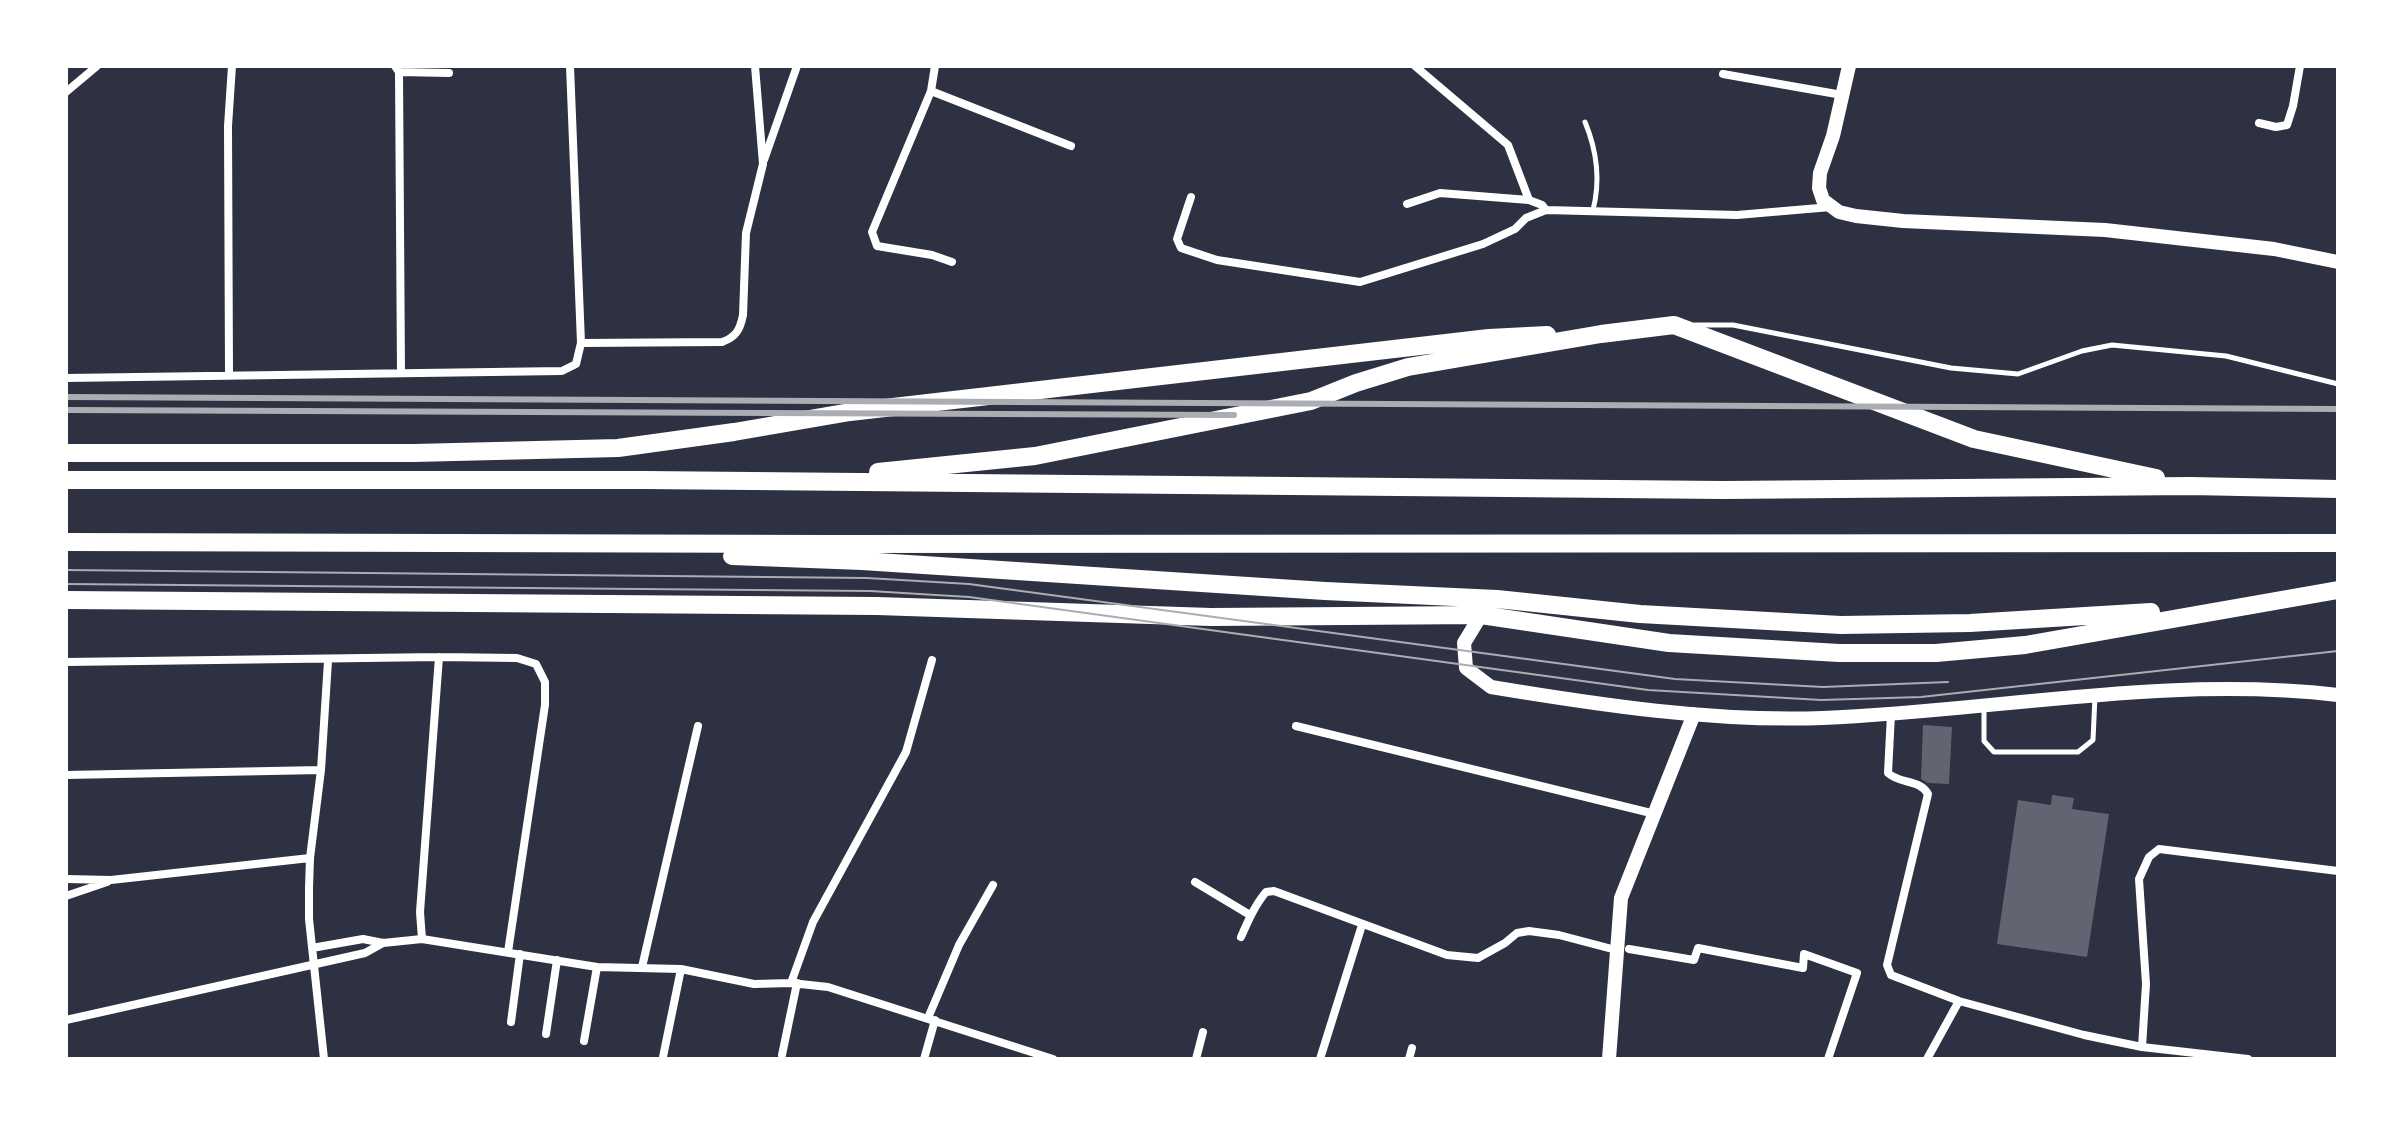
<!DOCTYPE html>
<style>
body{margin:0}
#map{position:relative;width:2404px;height:1125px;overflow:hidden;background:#2d3142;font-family:"Space Grotesk",sans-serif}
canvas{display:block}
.frame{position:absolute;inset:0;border:68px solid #fff;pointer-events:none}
</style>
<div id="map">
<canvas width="2404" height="1125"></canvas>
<div class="frame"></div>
</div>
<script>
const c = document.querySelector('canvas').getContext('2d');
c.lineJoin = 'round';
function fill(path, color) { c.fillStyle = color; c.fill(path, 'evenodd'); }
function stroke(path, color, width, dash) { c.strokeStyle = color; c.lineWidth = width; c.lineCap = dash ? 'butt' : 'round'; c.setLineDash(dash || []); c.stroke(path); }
fill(new Path2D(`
 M 1923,725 L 1952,727 L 1949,784 L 1928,783 L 1921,779 Z
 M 2052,795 L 2074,798 L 2072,809 L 2109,814 L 2087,957 L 1997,944 L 2018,800 L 2051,805 Z`), '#626471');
stroke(new Path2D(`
 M 1585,122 C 1597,151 1601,179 1593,210
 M 1695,325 L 1733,325 L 1951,368 L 2018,374 L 2082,351 L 2112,345 L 2226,356 L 2338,384
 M 1984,709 L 1984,741 L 1994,752 L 2078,752 L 2093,740 L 2095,696`), '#fff', 5);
stroke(new Path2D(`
 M 395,66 L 399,72 L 401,373
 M 570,66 L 581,343
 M 935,66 L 931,91 L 872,232 L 877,246 L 932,255 L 952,262
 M 1415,66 L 1508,145 L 1529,200 L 1542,205 L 1546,210
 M 399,72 L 449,73
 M 1723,74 L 1842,95
 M 931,91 L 1071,146
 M 66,92 L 97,66
 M 2259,123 L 2276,127 L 2287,125 L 2293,106 L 2300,66
 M 764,160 L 797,66
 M 1191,197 L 1177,239 L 1181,248 L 1217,260 L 1360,282 L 1483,244 L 1515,229 L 1526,218 L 1546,210 L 1737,215 L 1831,207
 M 1407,204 L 1440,193 L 1529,200
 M 229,374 L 228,126 L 232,66
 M 66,378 L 562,371 L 576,364 L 581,343 L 722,342 C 736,337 740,330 743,315 L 746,233 L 763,164 L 755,66
 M 66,662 L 439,657 L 517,658 L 536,664 L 545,682 L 545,705 L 508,952
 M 1891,714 L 1888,773 C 1899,784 1920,779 1928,794 L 1887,965 L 1891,975 L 1959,1001 L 2084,1035 L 2142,1047 L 2248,1059
 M 1296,726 L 1655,814
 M 66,775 L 321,770
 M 66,879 L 111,880 L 310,858
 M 1195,882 L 1250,915
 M 66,896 L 107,882
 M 1241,937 C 1248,921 1255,905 1266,892 L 1274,891 L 1447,955 L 1478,958 L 1505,943 L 1517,933 L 1529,931 L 1559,935 L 1616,950
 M 422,939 L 420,912 L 439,657
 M 312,948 L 363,939 L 383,943 L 422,939 L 597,967 L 681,969 L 754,984 L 791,983 L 828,987 L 1053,1059
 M 1629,949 L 1694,960 L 1698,948 L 1803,968 L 1804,954 L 1857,973 L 1828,1059
 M 642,967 L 698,726
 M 791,983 L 813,922 L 906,752 L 932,660
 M 928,1018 L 959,945 L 993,885
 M 66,1020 L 365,953 L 383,943
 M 511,1022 L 520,954
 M 546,1034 L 557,960
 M 584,1041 L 597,967
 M 2142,1047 L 2146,984 L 2139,879 L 2149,857 L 2159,849 L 2338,871
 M 782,1055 L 797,983
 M 663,1057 L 681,969
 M 324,1059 L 309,919 L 309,888 L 310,858 L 321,770 L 328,661
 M 924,1059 L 935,1020
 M 1196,1059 L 1203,1032
 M 1320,1059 L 1362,925
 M 1409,1059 L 1412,1048
 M 1927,1059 L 1959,1001`), '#fff', 8);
stroke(new Path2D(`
 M 1849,66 L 1833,136 L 1820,173 L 1819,188 L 1823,200 L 1839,212 L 1856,216 L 1903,221 L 2105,230 L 2274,249 L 2338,262
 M 1481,615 L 1464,643 L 1466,668 L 1491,687 C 1600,705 1712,722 1823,718 C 1994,711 2167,675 2338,695
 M 1609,1059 L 1621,898 L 1694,714`), '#fff', 14);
stroke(new Path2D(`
 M 66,453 L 414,453 L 618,448 L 734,432 L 850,412 L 1489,338 L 1547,335
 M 878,472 L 1035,456 L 1311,401 L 1356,383 L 1408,367 L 1601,334 L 1674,325 L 1974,439 L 2156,478
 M 66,480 L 644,480 L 1723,490 L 2191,486 L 2338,489
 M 66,542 L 831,544 L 2338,543
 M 732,556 L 862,561 L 1325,591 L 1497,599 L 1640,614 L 1841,625 L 1970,623 L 2151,612
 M 66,600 L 877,606 L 1211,617 L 1481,615 L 1669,643 L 1839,653 L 1936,653 L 2025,645 L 2338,590`), '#fff', 18);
stroke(new Path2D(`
 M 66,570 L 867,578 L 969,584 L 1675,679 L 1823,687 L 1948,682
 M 66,584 L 870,591 L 969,597 L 1648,690 L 1821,700 L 1921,697 L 2338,651`), '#abadb3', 2);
stroke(new Path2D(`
 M 66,397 L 2338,409
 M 66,410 L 1234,415`), '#abadb3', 6);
</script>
